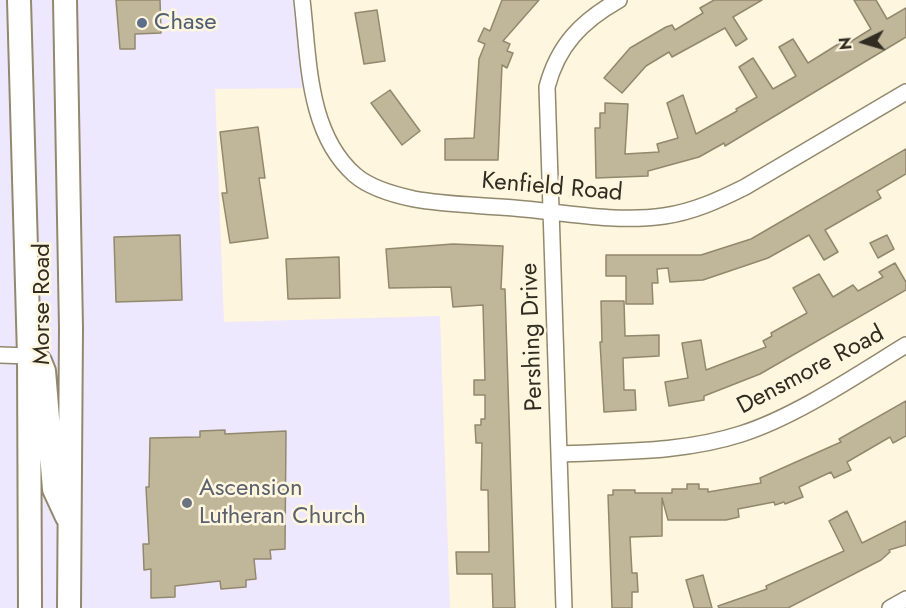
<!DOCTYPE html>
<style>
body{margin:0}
#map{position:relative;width:906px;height:608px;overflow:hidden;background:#fef6de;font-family:Jost,sans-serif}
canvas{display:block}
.north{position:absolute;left:834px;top:12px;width:60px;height:60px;-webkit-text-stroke:4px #fef6de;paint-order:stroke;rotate:265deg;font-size:16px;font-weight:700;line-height:24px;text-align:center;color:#302c21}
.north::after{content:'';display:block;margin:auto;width:21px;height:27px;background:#302c21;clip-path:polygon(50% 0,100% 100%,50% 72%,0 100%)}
</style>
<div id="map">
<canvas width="906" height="608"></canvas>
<div class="north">N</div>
</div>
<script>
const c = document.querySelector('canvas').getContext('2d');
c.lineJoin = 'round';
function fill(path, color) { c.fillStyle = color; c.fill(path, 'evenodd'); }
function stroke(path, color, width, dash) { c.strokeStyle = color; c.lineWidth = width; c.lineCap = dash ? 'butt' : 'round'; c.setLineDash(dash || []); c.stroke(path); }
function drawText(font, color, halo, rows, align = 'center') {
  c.font = font + ' Jost,sans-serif'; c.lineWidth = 5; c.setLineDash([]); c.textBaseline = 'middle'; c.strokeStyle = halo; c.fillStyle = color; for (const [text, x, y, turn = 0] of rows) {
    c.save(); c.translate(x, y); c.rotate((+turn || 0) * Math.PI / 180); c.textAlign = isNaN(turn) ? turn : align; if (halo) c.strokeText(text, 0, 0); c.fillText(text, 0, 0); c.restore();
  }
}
fill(new Path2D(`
 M 0,0 L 297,0 L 308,88 L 215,89 L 224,322 L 440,316 L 450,608 L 0,608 Z`), '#eee8fe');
const building = new Path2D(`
 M 116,0 L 160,0 L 161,33 L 135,34 L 135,49 L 120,49 Z
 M 502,0 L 539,0 L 503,41 L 510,44 L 507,51 L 513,53 L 507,68 L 502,65 L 498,160 L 445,160 L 445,139 L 474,138 L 479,59 L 485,44 L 478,41 L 484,28 L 490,31 Z
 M 714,0 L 762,0 L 733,17 L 747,39 L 736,46 L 725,28 L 672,57 L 669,52 L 646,66 L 622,93 L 604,78 L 630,48 L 666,27 L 672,25 L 675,30 L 703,13 L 700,8 Z
 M 854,0 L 876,0 L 887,19 L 906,8 L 906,37 L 725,146 L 724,143 L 699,157 L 648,171 L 648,176 L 596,178 L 595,128 L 600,128 L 600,113 L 605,113 L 605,103 L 628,104 L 625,154 L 659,152 L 657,144 L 678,138 L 667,103 L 683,95 L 696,134 L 737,111 L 736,109 L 757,97 L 739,67 L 753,58 L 773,89 L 796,76 L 779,47 L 793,39 L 808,63 L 840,43 L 842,47 L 871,29 Z
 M 377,10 L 385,61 L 364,64 L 355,13 Z
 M 390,90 L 420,131 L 402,145 L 371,103 Z
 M 258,127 L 265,178 L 259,178 L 268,238 L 230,243 L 222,193 L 227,193 L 220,132 Z
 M 906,149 L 906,174 L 877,191 L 881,198 L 825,230 L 838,252 L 824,260 L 809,235 L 768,258 L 703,280 L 670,282 L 668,268 L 657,269 L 658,283 L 652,283 L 653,304 L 626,304 L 626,276 L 606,276 L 606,255 L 701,255 L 751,239 Z
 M 180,235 L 182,300 L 116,302 L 114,237 Z
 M 887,235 L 894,249 L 878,258 L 870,243 Z
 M 453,244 L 503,246 L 501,289 L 505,289 L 515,608 L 493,608 L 492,574 L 457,574 L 456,552 L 489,552 L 488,490 L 481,490 L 482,443 L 476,443 L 475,425 L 481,425 L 481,419 L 485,419 L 485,395 L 474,395 L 474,380 L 485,380 L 483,305 L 453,307 L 451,287 L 389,288 L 386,249 Z
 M 339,257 L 340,298 L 288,299 L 286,259 Z
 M 895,263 L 906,282 L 906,290 L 760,374 L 704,396 L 704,400 L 669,406 L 665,382 L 688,378 L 682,343 L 701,340 L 706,370 L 766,347 L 763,341 L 772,336 L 771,333 L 807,313 L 793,288 L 819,274 L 833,297 L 853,285 L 858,291 L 883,277 L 879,272 Z
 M 601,301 L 624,301 L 625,336 L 659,335 L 659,356 L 623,358 L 624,390 L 635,390 L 636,410 L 604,412 L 600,342 L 602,342 Z
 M 906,401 L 906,436 L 893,443 L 890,437 L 847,462 L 851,470 L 834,478 L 831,472 L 799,487 L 803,497 L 785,504 L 784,502 L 775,505 L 774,502 L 738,509 L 739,517 L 726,520 L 668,520 L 662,498 L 662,536 L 630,537 L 632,573 L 637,573 L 638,592 L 632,592 L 632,608 L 612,608 L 608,495 L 613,495 L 613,490 L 635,490 L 635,493 L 672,493 L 672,489 L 687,489 L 687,484 L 699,484 L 699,489 L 708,489 L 708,492 L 761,483 L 760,478 L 841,442 L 839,439 Z
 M 225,430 L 225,434 L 286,431 L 285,549 L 270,550 L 271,559 L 254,559 L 256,579 L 246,580 L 246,587 L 221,589 L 220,581 L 175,586 L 175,597 L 151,598 L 151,569 L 144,570 L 143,544 L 149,544 L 146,487 L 149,487 L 150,438 L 200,437 L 200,431 Z
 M 847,511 L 862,543 L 906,521 L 906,545 L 889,550 L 890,552 L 881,560 L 788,608 L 719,608 L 718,606 L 767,589 L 766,586 L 844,551 L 829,521 Z
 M 703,575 L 712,608 L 694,608 L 686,580 Z`);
fill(building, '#c0b69a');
stroke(building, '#92886d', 1.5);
const minor = new Path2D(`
 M 302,0 C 309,58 307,133 355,175 C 370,188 395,195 414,199 C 446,205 481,205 514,208 C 562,212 615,223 664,216 C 693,212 719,200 745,187 L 906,92
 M 0,355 L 29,356
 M 559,454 C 620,451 682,453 741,434 C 795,417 857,375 906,345
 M 564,608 L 547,87 C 558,45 582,21 619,0
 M 890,608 L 906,599`);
const primary = new Path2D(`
 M 19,0 L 29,356 L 30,608
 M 65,0 L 71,328 L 69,608
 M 33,357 L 40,361 L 44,371 L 54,489 L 67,517`);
stroke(minor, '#92886d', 18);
stroke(primary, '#92886d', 26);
stroke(minor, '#fff', 15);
stroke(primary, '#fff', 22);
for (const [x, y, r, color] of [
 [142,23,6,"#5c6f8a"],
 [187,503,6,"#6b7280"]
]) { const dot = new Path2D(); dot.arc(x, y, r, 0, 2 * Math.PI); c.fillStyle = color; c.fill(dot); stroke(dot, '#fef6de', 2); }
drawText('24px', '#4e5e75', '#fef6de', [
 ["Chase",154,23]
], 'left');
drawText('24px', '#302c21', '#fef6de', [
 ["Kenfield Road",552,188,5],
 ["Morse Road",43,304,-90],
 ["Pershing Drive",533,337,-92],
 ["Densmore Road",811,371,-28]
]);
drawText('24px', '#5b616d', '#fef6de', [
 ["Ascension",199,489],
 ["Lutheran Church",199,517]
], 'left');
</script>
